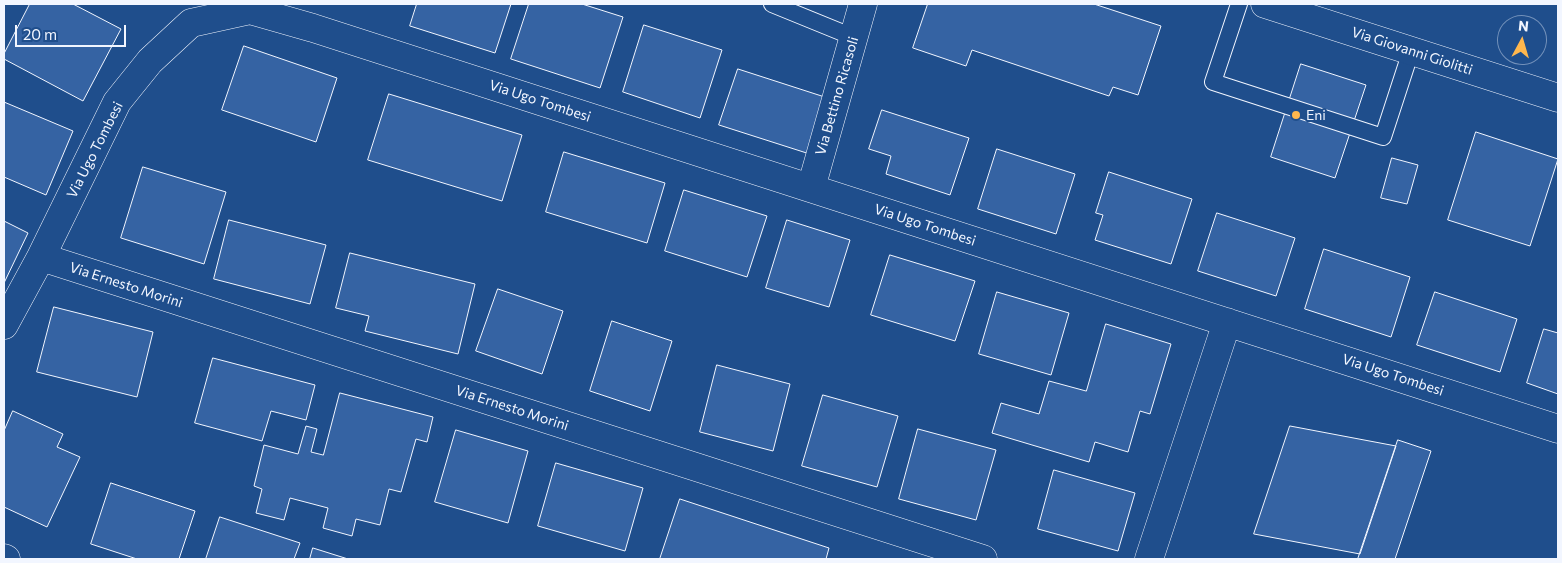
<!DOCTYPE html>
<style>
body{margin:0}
#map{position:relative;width:1562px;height:563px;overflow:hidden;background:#1f4e8c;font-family:Commissioner,sans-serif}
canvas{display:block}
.frame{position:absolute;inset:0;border:5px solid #f2f6ff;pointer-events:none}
.north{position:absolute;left:1497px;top:15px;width:50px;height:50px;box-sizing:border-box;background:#1f4e8c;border:1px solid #7391ba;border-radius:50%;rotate:6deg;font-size:14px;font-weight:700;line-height:20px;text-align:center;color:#f2f6ff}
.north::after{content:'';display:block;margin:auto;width:18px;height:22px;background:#ffb74d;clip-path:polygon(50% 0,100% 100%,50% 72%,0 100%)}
.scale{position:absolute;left:15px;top:25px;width:111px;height:22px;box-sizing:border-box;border:2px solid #f2f6ff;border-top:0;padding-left:6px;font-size:15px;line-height:18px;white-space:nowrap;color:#f2f6ff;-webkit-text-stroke:4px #1f4e8c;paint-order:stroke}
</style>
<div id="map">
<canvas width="1562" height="563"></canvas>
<div class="frame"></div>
<div class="north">N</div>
<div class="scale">20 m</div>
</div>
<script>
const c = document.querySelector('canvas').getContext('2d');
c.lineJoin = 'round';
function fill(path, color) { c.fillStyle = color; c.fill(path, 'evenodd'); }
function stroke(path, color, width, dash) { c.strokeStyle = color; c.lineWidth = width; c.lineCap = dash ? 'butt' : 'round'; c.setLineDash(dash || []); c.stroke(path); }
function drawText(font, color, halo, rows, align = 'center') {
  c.font = font + ' Commissioner,sans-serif'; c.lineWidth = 4; c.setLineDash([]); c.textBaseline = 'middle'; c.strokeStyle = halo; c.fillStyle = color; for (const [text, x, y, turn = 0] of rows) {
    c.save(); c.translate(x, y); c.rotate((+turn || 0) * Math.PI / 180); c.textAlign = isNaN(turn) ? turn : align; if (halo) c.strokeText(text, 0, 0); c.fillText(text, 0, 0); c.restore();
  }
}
const building = new Path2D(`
 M 30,4 L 73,4 L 121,29 L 83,101 L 4,59 L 4,54 Z
 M 417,4 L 511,4 L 495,53 L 410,26 Z
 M 529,4 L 582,4 L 623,17 L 600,88 L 511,59 Z
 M 928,4 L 1094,4 L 1161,26 L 1138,95 L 1113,87 L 1109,96 L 972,50 L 966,66 L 913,48 Z
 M 644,25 L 722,50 L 700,118 L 623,92 Z
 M 244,46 L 337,78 L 316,142 L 222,110 Z
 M 1301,64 L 1366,85 L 1335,178 L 1271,157 Z
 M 738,69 L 834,100 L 816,156 L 719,125 Z
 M 389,94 L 522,135 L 502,201 L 368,160 Z
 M 4,102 L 73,131 L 46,195 L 4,177 Z
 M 882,110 L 969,138 L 950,195 L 886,174 L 891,156 L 869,149 Z
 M 1476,132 L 1558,159 L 1530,246 L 1448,220 Z
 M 997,149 L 1075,174 L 1056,234 L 978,209 Z
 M 564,152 L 665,183 L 647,243 L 546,212 Z
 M 1392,158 L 1418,165 L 1407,204 L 1381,198 Z
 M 143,167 L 226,192 L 204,264 L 121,238 Z
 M 1109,172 L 1192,199 L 1171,264 L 1095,240 L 1103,215 L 1096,213 Z
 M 684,190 L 767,216 L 747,277 L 665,251 Z
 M 1217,213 L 1295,238 L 1276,296 L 1198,271 Z
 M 229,220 L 326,245 L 310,304 L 214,279 Z
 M 787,220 L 850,240 L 829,307 L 766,288 Z
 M 4,221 L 28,233 L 4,283 Z
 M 1324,249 L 1410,277 L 1391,337 L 1305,309 Z
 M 350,253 L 475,284 L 458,354 L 365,331 L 369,316 L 336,308 Z
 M 890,255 L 975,281 L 955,341 L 871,315 Z
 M 498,289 L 563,311 L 542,374 L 476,351 Z
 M 997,292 L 1069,313 L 1051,375 L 979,354 Z
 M 1435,292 L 1517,319 L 1500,372 L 1417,345 Z
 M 54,307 L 153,332 L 137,397 L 37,372 Z
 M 612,321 L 672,341 L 650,411 L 590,391 Z
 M 1106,324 L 1171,344 L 1150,414 L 1140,411 L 1128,452 L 1095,442 L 1089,462 L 992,433 L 1001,403 L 1039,414 L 1049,381 L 1086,391 Z
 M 1544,329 L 1558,333 L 1558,394 L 1527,383 Z
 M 213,358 L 315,385 L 306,420 L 271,411 L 262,441 L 195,423 Z
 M 717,365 L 790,384 L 773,451 L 700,432 Z
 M 340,393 L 433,417 L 427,442 L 416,439 L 401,492 L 389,489 L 380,525 L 356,519 L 352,536 L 323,528 L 328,508 L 290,498 L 284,520 L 256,513 L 262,489 L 254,486 L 264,445 L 298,454 L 306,426 L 317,429 L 311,452 L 323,455 Z
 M 823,395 L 898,416 L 877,487 L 802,466 Z
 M 13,411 L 63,434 L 57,447 L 80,457 L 47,527 L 4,507 L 4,431 Z
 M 1290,426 L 1396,446 L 1360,554 L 1254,534 Z
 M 918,429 L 996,450 L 976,520 L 899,499 Z
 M 456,430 L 528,451 L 508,523 L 435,502 Z
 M 1398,440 L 1431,451 L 1395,559 L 1358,559 Z
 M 556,463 L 643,488 L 625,551 L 538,526 Z
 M 1054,470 L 1135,493 L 1118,551 L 1038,529 Z
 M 111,483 L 195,511 L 179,559 L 137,559 L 91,544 Z
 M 680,499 L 829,548 L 826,559 L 660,559 Z
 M 220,517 L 300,543 L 294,559 L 206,559 Z
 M 313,548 L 348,559 L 310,559 Z`);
fill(building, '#3563a3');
stroke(building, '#f2f6ff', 1);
const lane = new Path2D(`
 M 772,4 L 853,37
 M 1239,4 L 1213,82 L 1383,137 L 1411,51`);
const street = new Path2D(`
 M 811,188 L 863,4
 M 41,257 L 983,559
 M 4,325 L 41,257 L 117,102 L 150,61 L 191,23 L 250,10 L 313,28 L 1558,429
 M 4,558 L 6,559
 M 1149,559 L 1227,322`);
const secondary = new Path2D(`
 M 1265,4 L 1558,98`);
stroke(lane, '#f2f6ff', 18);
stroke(street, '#f2f6ff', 29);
stroke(secondary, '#f2f6ff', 29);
stroke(lane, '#1f4e8c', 16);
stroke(street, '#1f4e8c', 28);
stroke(secondary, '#1f4e8c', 28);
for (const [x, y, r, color] of [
 [1296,115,5,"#ffb74d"]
]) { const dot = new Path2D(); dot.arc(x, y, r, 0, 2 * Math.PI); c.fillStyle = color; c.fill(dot); stroke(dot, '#1f4e8c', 2); }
drawText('14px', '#f2f6ff', '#1f4e8c', [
 ["Via Giovanni Giolitti",1412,51,18],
 ["Via Bettino Ricasoli",837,96,-74],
 ["Via Ugo Tombesi",540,101,18],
 ["Via Ugo Tombesi",95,150,-63],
 ["Via Ugo Tombesi",925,225,18],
 ["Via Ernesto Morini",126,285,18],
 ["Via Ugo Tombesi",1393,375,18],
 ["Via Ernesto Morini",512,408,18]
]);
drawText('14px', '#f2f6ff', '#1f4e8c', [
 ["Eni",1306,115]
], 'left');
</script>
